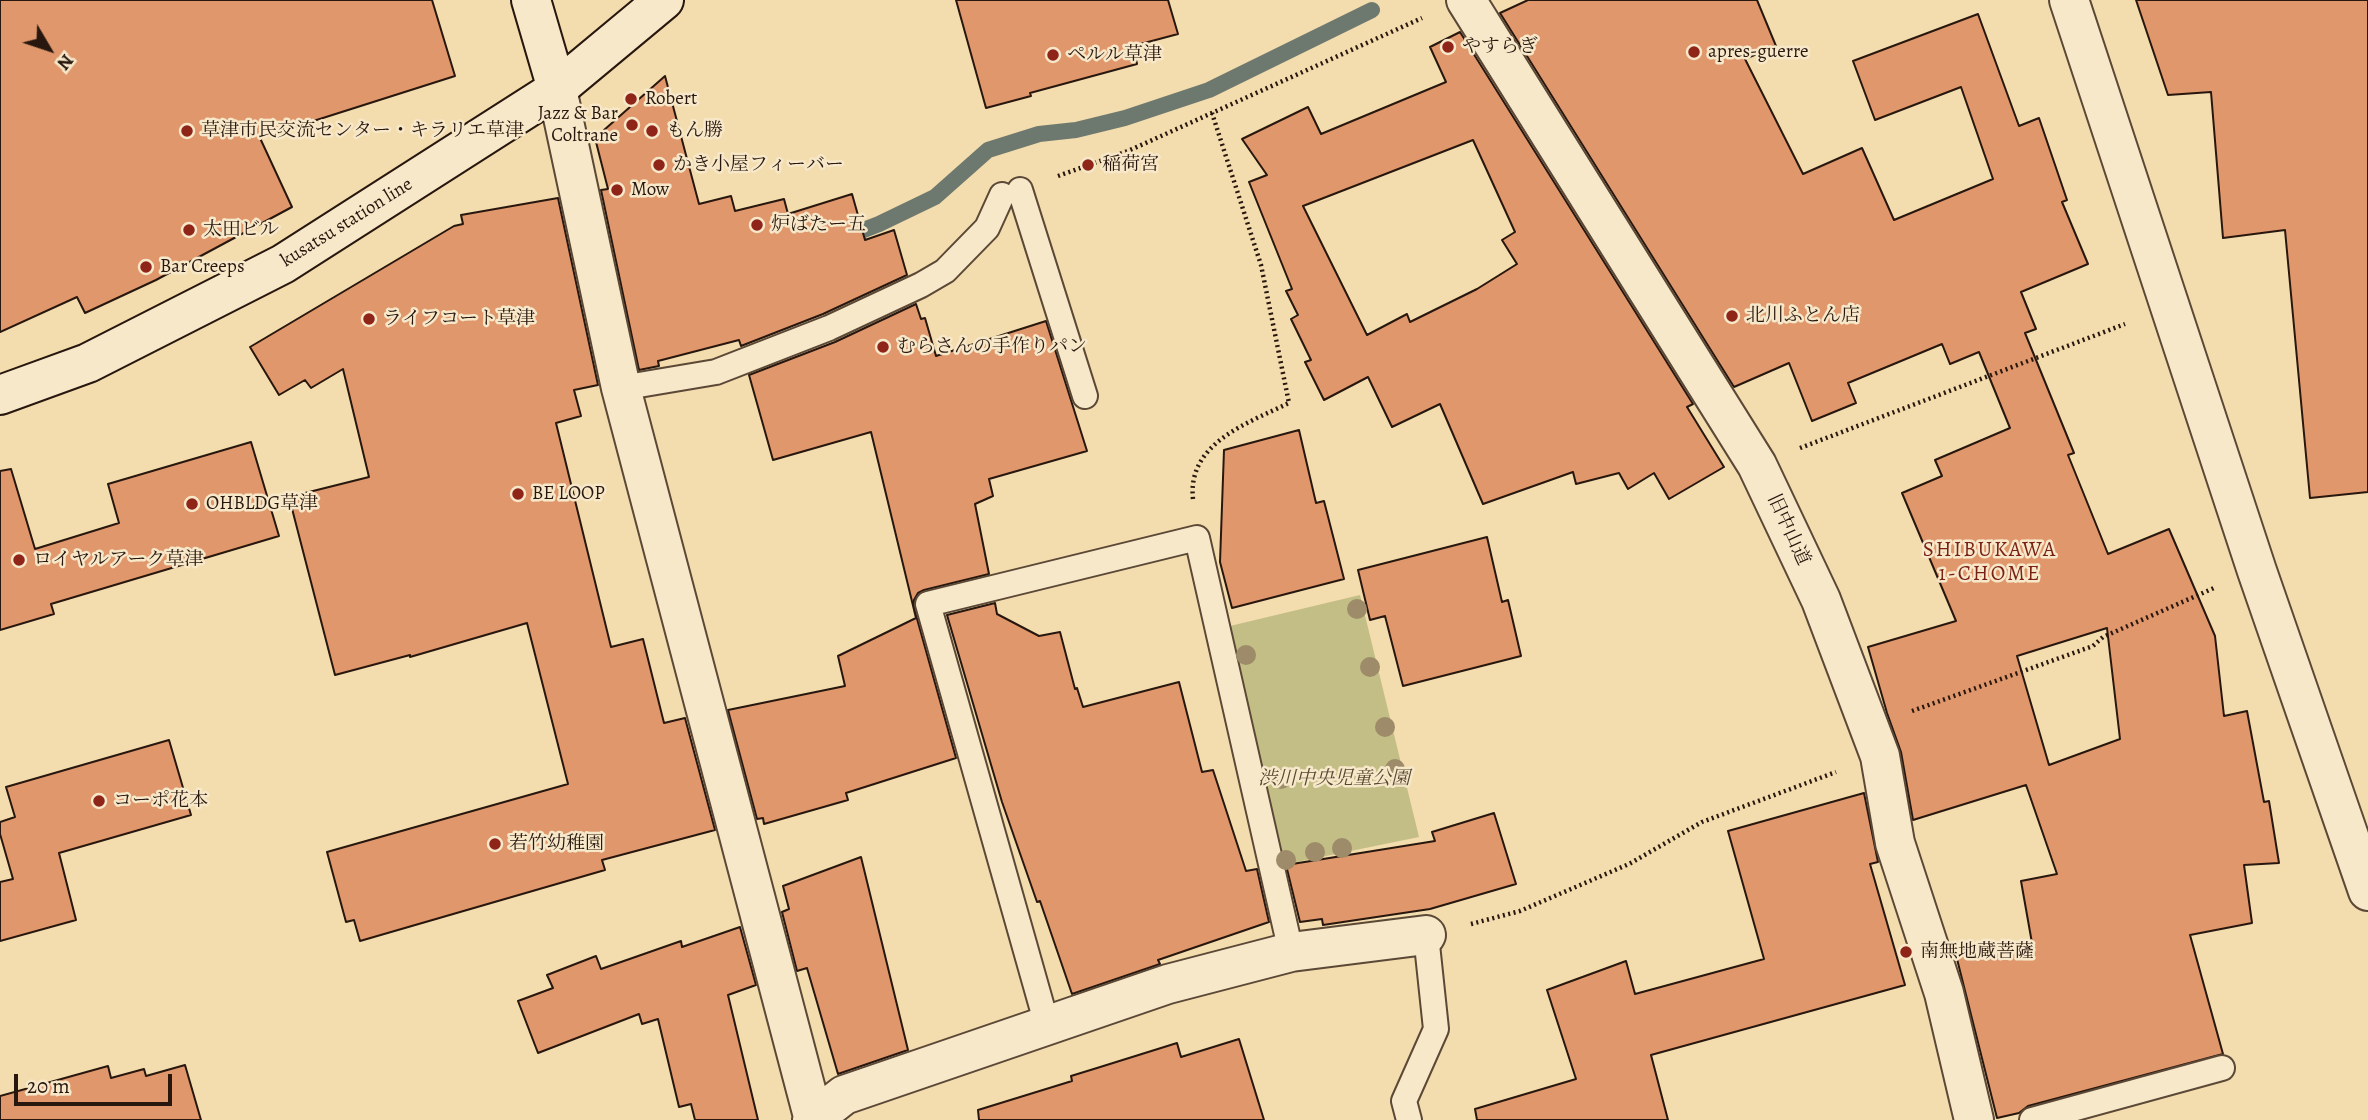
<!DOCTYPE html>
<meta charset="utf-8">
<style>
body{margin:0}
#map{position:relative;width:2368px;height:1120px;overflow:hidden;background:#f3dcad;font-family:Alegreya,serif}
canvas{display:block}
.north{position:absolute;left:14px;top:14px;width:70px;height:70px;-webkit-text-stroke:5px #f7e8ca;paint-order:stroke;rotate:129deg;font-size:19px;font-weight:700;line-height:28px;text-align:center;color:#28170e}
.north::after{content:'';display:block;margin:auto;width:24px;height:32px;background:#28170e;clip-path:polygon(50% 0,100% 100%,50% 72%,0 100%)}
.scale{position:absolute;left:14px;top:1074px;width:158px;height:32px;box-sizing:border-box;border:4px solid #28170e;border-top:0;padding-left:9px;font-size:21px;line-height:24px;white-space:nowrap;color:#28170e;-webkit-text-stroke:5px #f7e8ca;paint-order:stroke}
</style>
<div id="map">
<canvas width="2368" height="1120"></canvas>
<div class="north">N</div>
<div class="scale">20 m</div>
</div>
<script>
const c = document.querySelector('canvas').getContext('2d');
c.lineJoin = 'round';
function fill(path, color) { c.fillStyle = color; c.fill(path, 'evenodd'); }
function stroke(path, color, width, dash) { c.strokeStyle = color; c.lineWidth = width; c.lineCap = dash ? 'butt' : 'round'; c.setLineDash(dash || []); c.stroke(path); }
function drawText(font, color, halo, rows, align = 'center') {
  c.font = font + ' Alegreya,"Noto Serif JP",serif'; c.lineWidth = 5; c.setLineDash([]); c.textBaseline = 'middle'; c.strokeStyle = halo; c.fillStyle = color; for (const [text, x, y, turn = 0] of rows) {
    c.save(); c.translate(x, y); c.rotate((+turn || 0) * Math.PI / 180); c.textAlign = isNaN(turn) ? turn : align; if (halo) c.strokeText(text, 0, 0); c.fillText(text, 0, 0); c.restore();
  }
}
fill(new Path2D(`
 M 1360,595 L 1419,837 L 1282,865 L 1230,626 Z`), '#c2be85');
stroke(new Path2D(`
 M 843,238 L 879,224 L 935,197 L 988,150 L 1039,134 L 1076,130 L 1125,118 L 1209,90 L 1372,10`), '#6d796e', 16);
const building = new Path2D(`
 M 0,0 L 432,0 L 455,76 L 260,138 L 292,207 L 156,280 L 85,313 L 77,297 L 0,332 Z
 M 956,0 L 1168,0 L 1178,34 L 1133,46 L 1137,64 L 1030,93 L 1031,96 L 986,108 Z
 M 1528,0 L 1757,0 L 1776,46 L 1745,59 L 1803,174 L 1862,148 L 1894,220 L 1993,179 L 1961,87 L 1875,120 L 1853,61 L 1978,14 L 2019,126 L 2039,118 L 2067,200 L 2062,202 L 2088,264 L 2021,292 L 2036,329 L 2025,333 L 2074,453 L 2068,455 L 2108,554 L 2169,529 L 2215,636 L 2224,716 L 2247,711 L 2264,802 L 2269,801 L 2279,863 L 2244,865 L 2252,923 L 2190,935 L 2223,1054 L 2028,1106 L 2019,1113 L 1997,1118 L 1956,955 L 2032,943 L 2021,881 L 2057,874 L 2026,785 L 1913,820 L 1901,752 L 1887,713 L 1868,647 L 1956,621 L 1902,493 L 1942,476 L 1935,460 L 2010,428 L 1979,352 L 1950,364 L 1942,344 L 1848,383 L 1856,403 L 1812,421 L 1789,363 L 1734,387 L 1500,13 ZM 2107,628 L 2120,739 L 2049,765 L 2017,656 Z
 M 2136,0 L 2368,0 L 2368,492 L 2310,498 L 2285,230 L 2223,238 L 2211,92 L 2168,95 Z
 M 1460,32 L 1693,404 L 1687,407 L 1724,467 L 1669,499 L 1654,473 L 1628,489 L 1619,473 L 1576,484 L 1573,472 L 1483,504 L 1440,404 L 1392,427 L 1368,377 L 1324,400 L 1305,362 L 1311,360 L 1291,319 L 1298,315 L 1286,291 L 1292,289 L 1249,182 L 1267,175 L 1242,139 L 1308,107 L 1321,134 L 1446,82 L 1430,47 ZM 1473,140 L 1515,232 L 1502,240 L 1517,264 L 1477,289 L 1410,322 L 1407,314 L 1367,335 L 1303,206 Z
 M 665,76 L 699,204 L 731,196 L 735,211 L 784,199 L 788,214 L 852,194 L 865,240 L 894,230 L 907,275 L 823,314 L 741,346 L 739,340 L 658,361 L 659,366 L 639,370 L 601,190 L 608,189 L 595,138 Z
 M 558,198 L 598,385 L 574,390 L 581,416 L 556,423 L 611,647 L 643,639 L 664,723 L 685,718 L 715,830 L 602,860 L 605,870 L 360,941 L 354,920 L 346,922 L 327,852 L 568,784 L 527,623 L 410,657 L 410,655 L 335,675 L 289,497 L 369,477 L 343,369 L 311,388 L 305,380 L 279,395 L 250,347 L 454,226 L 463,224 L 461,215 Z
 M 916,304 L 921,319 L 925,318 L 936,356 L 1046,321 L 1087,451 L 989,479 L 993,496 L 975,504 L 989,574 L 924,590 L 918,593 L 914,600 L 914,608 L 956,758 L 846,793 L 848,800 L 764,824 L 763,818 L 757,819 L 728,710 L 845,686 L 838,656 L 916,618 L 871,432 L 773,460 L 749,375 L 835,342 Z
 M 1299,430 L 1316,503 L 1324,501 L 1344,579 L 1232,608 L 1220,562 L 1224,450 Z
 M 251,442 L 279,536 L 51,604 L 54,614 L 0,630 L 0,471 L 11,469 L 35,549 L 119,523 L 108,484 Z
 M 1487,537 L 1502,602 L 1508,600 L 1521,656 L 1403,686 L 1385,616 L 1370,620 L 1358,570 Z
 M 995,603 L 997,614 L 1039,636 L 1060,632 L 1075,689 L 1077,688 L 1083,707 L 1179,682 L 1202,772 L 1213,770 L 1246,871 L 1257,869 L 1269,922 L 1158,960 L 1160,964 L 1072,994 L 1040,901 L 1037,902 L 1002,802 L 947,615 Z
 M 169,740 L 191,815 L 59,853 L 76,920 L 0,941 L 0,882 L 13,879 L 0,834 L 0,822 L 15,817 L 6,787 Z
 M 1864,793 L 1878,862 L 1870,864 L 1905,985 L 1651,1055 L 1668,1120 L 1477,1120 L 1475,1109 L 1576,1079 L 1547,990 L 1626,961 L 1635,994 L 1764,959 L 1728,831 Z
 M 1494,813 L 1516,884 L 1430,909 L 1323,925 L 1322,919 L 1300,922 L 1286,865 L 1435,841 L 1432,832 Z
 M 861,857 L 908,1050 L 838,1074 L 807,968 L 797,971 L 782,912 L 789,909 L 783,886 Z
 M 740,927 L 756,985 L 728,995 L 758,1120 L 695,1120 L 691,1104 L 679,1107 L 658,1019 L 642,1024 L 639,1014 L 538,1053 L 518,1001 L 553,988 L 547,975 L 596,956 L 601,969 L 681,941 L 682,947 Z
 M 1239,1039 L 1264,1120 L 979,1120 L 978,1110 L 1072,1081 L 1071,1076 L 1097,1068 L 1177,1043 L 1181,1057 Z
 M 185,1065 L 201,1120 L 0,1120 L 0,1096 L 108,1066 L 111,1078 L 144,1069 L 146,1076 Z`);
fill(building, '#e0976c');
stroke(building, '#28170e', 2);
const lane = new Path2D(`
 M 1020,190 L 1085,396
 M 621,388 L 716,372 L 829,328 L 921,285 L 945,271 L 987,228 L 1002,195
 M 1047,1025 L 928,604 L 1197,538 L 1291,952
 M 1409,1120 L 1404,1101 L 1436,1029 L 1426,935
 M 2032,1120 L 2222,1068`);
const street = new Path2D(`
 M 1466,0 L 1757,465 L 1821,600 L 1880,756 L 1895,843 L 1944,993 L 1974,1120
 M 2069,0 L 2257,571 L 2368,891
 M 557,89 L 621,388 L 814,1120
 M 812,1120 L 844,1095 L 1168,984 L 1291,952 L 1426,935`);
const secondary = new Path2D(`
 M 531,0 L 557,89
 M 0,395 L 88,363 L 283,264 L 557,89 L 664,0`);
stroke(lane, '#5b4836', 28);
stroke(street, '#5b4836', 42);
stroke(secondary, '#28170e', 42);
stroke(new Path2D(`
 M 1058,176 L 1128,151 L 1422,18
 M 1800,448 L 2125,324
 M 1193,499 C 1187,443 1248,423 1289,403 L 1261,265 L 1212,113
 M 1912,711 L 2093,646 L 2103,637 L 2214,588
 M 1471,924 L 1520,911 L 1629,864 L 1702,822 L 1836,772`), '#28170e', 4.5, [2, 3.5]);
stroke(lane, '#f7e8ca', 24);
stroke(street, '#f7e8ca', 38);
stroke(secondary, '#f7e8ca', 38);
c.fillStyle = '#9d8b69';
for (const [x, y] of [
 [1357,609],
 [1246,655],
 [1370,667],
 [1385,727],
 [1395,769],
 [1281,779],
 [1342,848],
 [1315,852],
 [1286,860]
]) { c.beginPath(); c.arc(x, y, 10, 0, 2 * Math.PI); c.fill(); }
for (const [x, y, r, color] of [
 [1448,47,7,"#8f2418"],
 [1694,52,7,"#8f2418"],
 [1053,55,7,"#8f2418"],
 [631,99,7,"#8f2418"],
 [632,125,7,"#8f2418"],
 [187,131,7,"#8f2418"],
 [652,131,7,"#8f2418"],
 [659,165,7,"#8f2418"],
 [1088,165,7,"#8f2418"],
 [617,190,7,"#8f2418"],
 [757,225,7,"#8f2418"],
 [189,230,7,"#8f2418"],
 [146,267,7,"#8f2418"],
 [1732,316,7,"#8f2418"],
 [369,319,7,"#8f2418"],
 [883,347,7,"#8f2418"],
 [518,494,7,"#8f2418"],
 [192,504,7,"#8f2418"],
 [19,560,7,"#8f2418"],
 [99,801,7,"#8f2418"],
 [495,844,7,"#8f2418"],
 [1906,952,7,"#8f2418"]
]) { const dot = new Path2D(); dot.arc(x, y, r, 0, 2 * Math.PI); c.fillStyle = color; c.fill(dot); stroke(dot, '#f7e8ca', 2.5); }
drawText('19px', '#28170e', '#f7e8ca', [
 ["やすらぎ",1462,47],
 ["apres-guerre",1708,52],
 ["ペルル草津",1067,55],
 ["Robert",645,99],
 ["Jazz & Bar",618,114,"right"],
 ["Coltrane",618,136,"right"],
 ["草津市民交流センター・キラリエ草津",201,131],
 ["もん勝",666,131],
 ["かき小屋フィーバー",673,165],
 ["稲荷宮",1102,165],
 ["Mow",631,190],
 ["炉ばたー五",771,225],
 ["太田ビル",203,230],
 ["Bar Creeps",160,267],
 ["北川ふとん店",1746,316],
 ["ライフコート草津",383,319],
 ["むらさんの手作りパン",897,347],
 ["BE LOOP",532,494],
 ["OHBLDG草津",206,504],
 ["ロイヤルアーク草津",33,560],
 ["コーポ花本",113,801],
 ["若竹幼稚園",509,844],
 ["南無地蔵菩薩",1920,952]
], 'left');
drawText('19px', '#28170e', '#f7e8ca', [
 ["kusatsu station line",347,223,-32],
 ["旧中山道",1788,530,65]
]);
drawText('italic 19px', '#564932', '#f7e8ca', [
 ["渋川中央児童公園",1334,779]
]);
c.letterSpacing = '2px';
drawText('21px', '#7a1f14', '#f7e8ca', [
 ["SHIBUKAWA",1990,551],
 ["1-CHOME",1990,575]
]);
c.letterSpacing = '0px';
</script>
